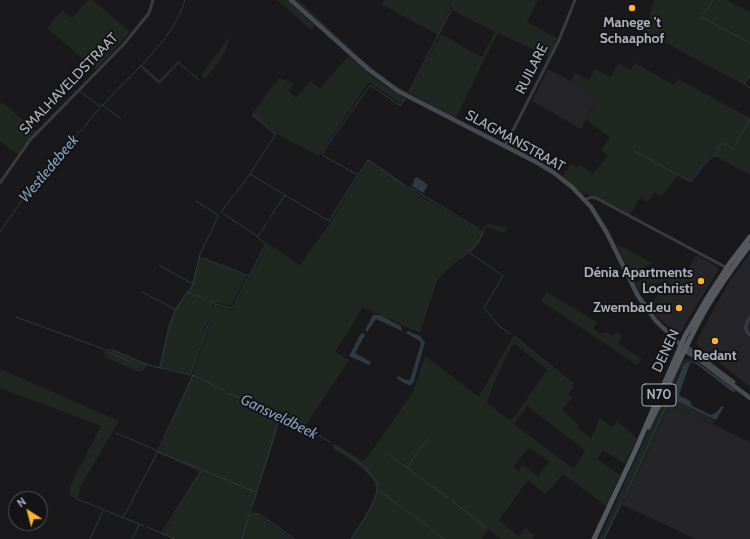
<!DOCTYPE html>
<meta charset="utf-8">
<style>
body{margin:0}
#map{position:relative;width:750px;height:539px;overflow:hidden;background:#19191c;font-family:Cabin,sans-serif}
canvas{display:block}
.north{position:absolute;left:8px;top:491px;width:40px;height:40px;box-sizing:border-box;background:#141417;border:1px solid #505259;border-radius:50%;rotate:324deg;font-size:11px;font-weight:700;line-height:16px;text-align:center;color:#abb0bc}
.north::after{content:'';display:block;margin:auto;width:14px;height:18px;background:#fcb330;clip-path:polygon(50% 0,100% 100%,50% 72%,0 100%)}
</style>
<div id="map">
<canvas width="750" height="539"></canvas>
<div class="north">N</div>
</div>
<script>
const c = document.querySelector('canvas').getContext('2d');
c.lineJoin = 'round';
function fill(path, color) { c.fillStyle = color; c.fill(path, 'evenodd'); }
function stroke(path, color, width, dash) { c.strokeStyle = color; c.lineWidth = width; c.lineCap = dash ? 'butt' : 'round'; c.setLineDash(dash || []); c.stroke(path); }
function drawText(font, color, halo, rows, align = 'center') {
  c.font = font + ' Cabin,sans-serif'; c.lineWidth = 4; c.setLineDash([]); c.textBaseline = 'middle'; c.strokeStyle = halo; c.fillStyle = color; for (const [text, x, y, turn = 0] of rows) {
    c.save(); c.translate(x, y); c.rotate((+turn || 0) * Math.PI / 180); c.textAlign = isNaN(turn) ? turn : align; if (halo) c.strokeText(text, 0, 0); c.fillText(text, 0, 0); c.restore();
  }
}
fill(new Path2D(`
 M 548,69 L 598,95 L 581,129 L 532,101 Z
 M 750,253 L 750,387 L 699,347 L 696,342 L 730,280 Z
 M 696,255 L 718,267 L 717,272 L 684,326 L 682,332 L 676,334 L 650,310 L 656,303 L 676,268 L 686,273 Z
 M 670,406 L 685,411 L 750,442 L 750,539 L 696,539 L 622,505 Z`), '#252529');
fill(new Path2D(`
 M 88,0 L 93,0 L 130,32 L 96,70 L 47,28 L 62,10 L 72,18 Z
 M 277,0 L 287,0 L 313,24 L 314,26 L 311,30 Z
 M 295,0 L 299,0 C 332,30 368,70 407,92 L 406,93 L 372,70 Z
 M 385,0 L 454,0 L 438,35 L 381,4 Z
 M 456,0 L 538,0 L 527,22 L 557,38 L 549,57 L 498,33 L 484,60 L 456,118 L 409,93 L 441,34 L 482,57 L 495,32 L 452,10 Z
 M 654,0 L 726,0 L 750,12 L 750,77 L 744,85 L 644,31 Z
 M 227,39 L 229,40 C 226,55 215,67 205,79 L 203,78 L 202,75 C 209,62 220,52 227,39 Z
 M 348,56 L 382,84 L 407,100 L 405,102 L 403,101 L 400,103 L 370,83 L 368,83 L 319,156 L 271,131 L 251,115 L 279,78 L 294,84 L 288,91 L 296,98 L 311,81 L 320,89 Z
 M 179,61 L 181,62 L 159,85 L 140,67 L 143,65 L 159,80 Z
 M 618,63 L 631,70 L 635,63 L 674,85 L 678,79 L 750,118 L 750,175 L 715,156 L 711,156 L 691,181 L 678,175 L 662,196 L 655,192 L 647,202 L 641,197 L 630,214 L 593,195 L 583,194 L 563,176 L 570,165 L 573,165 L 577,168 L 579,164 L 593,174 L 608,155 L 601,150 L 610,137 L 586,120 L 598,95 L 571,81 L 575,73 L 589,80 L 595,69 L 611,77 Z
 M 2,102 L 36,131 L 18,155 L 0,141 L 0,104 Z
 M 369,159 L 425,199 L 481,231 L 486,225 L 489,224 L 507,228 L 504,233 L 487,227 L 479,243 L 471,252 L 452,265 L 438,279 L 420,333 L 363,307 L 335,352 L 349,360 L 304,428 L 281,418 L 251,510 L 293,539 L 174,539 L 163,535 L 200,472 L 159,453 L 192,375 L 217,305 L 233,310 L 268,243 L 300,265 L 330,223 Z
 M 619,245 L 652,263 L 630,274 L 617,246 Z
 M 199,256 L 247,276 L 231,306 L 215,302 L 190,374 L 159,367 L 169,323 L 176,307 L 191,287 Z
 M 664,268 L 673,273 L 656,303 L 650,310 L 649,308 L 668,279 L 640,292 L 635,283 Z
 M 546,292 L 597,322 L 593,329 L 600,334 L 606,332 L 613,336 L 616,332 L 623,336 L 618,344 L 642,359 L 637,365 L 541,301 Z
 M 513,336 L 574,386 L 568,394 L 573,397 L 562,410 L 579,425 L 577,428 L 591,438 L 600,418 L 612,427 L 617,421 L 637,438 L 625,464 L 603,450 L 597,459 L 620,475 L 606,506 L 563,474 L 547,493 L 545,494 L 528,480 L 499,520 L 518,536 L 525,528 L 535,535 L 532,539 L 501,539 L 489,529 L 481,539 L 351,539 C 357,529 376,501 376,490 C 377,474 345,456 333,449 L 335,444 L 363,461 L 368,456 L 413,392 L 425,356 L 479,397 ZM 515,344 L 547,370 L 511,421 L 487,403 L 495,380 L 512,345 ZM 527,406 L 585,450 L 574,469 L 514,424 ZM 529,447 L 549,462 L 538,476 L 523,465 L 518,471 L 513,467 Z
 M 108,348 L 148,364 L 144,370 L 139,372 L 106,358 L 104,354 Z
 M 686,359 L 690,359 L 694,360 C 677,363 676,385 670,399 L 675,400 L 710,417 L 714,420 L 713,424 L 685,411 L 670,406 L 605,539 L 599,539 L 651,425 L 683,361 Z
 M 0,369 L 119,421 L 82,484 L 78,498 L 72,497 L 69,493 L 71,484 L 101,426 L 0,388 Z`), '#1f2720');
fill(new Path2D(`
 M 417,177 L 428,185 L 423,193 L 412,186 L 415,178 Z
 M 373,315 L 380,315 L 401,326 L 402,331 L 376,319 L 367,332 L 365,330 Z
 M 408,331 L 420,336 L 425,342 L 414,381 L 410,386 L 397,379 L 398,376 L 406,380 L 410,380 L 421,344 L 420,341 L 406,333 Z
 M 363,333 L 365,335 L 355,353 L 371,362 L 369,365 L 349,356 L 360,335 Z
 M 694,360 L 735,390 L 735,392 L 733,392 L 695,363 L 692,362 L 690,363 L 679,395 L 690,401 L 692,406 L 711,415 L 715,413 L 722,406 L 724,407 L 716,420 L 675,400 L 669,399 L 684,364 Z`), '#2e3941');
stroke(new Path2D(`
 M 452,7 L 455,0
 M 703,14 L 713,0
 M 701,17 L 750,43
 M 140,65 L 159,82 L 178,62 L 199,80
 M 750,76 L 744,83 L 750,88
 M 81,91 L 83,94 L 101,107 C 129,75 173,42 185,0
 M 409,92 L 451,10
 M 102,105 L 121,119
 M 253,115 L 274,133 L 275,135 L 250,174 L 221,212 L 257,236
 M 735,145 L 750,119
 M 634,151 L 691,182 L 705,163 L 715,155 L 721,144 L 722,143 L 734,149
 M 250,174 L 285,195
 M 358,175 L 368,160 L 405,186
 M 409,187 L 479,229
 M 269,219 L 285,195 L 329,221 L 358,175 L 324,156 L 323,155 L 323,152 L 370,85 L 399,105 L 401,105 L 404,100
 M 0,232 L 23,199 L 99,109
 M 483,232 L 477,244 L 470,251 L 470,253 L 503,276 L 484,308 L 499,326 L 511,334
 M 203,258 L 249,276
 M 159,265 L 193,284 L 188,293
 M 193,284 L 200,254 L 218,217 L 218,215 L 196,201
 M 142,292 L 176,310 L 187,292 L 206,299
 M 210,301 L 216,304
 M 16,317 L 106,350
 M 514,336 L 573,384
 M 113,350 L 148,365 L 190,375
 M 111,353 L 135,364
 M 160,367 L 168,332 L 175,311
 M 190,375 L 216,304 L 230,308 L 233,307 L 266,244 L 257,237 L 267,223
 M 193,375 L 225,391
 M 228,393 L 310,430 L 330,442
 M 278,424 L 281,417
 M 116,433 L 158,451
 M 333,445 L 364,466 L 378,484 C 376,505 362,521 351,539
 M 158,452 L 256,492
 M 387,453 L 449,499
 M 407,467 L 428,439
 M 378,490 L 429,527
 M 75,498 L 144,526
 M 624,499 L 668,401 L 671,398
 M 452,501 L 487,528
 M 252,507 L 277,427
 M 254,514 L 259,514 L 295,539
 M 123,518 L 157,453 L 193,375
 M 147,527 L 175,539
 M 431,529 L 444,539
 M 162,533 L 201,471
 M 90,539 L 103,511
 M 132,539 L 139,525
 M 242,539 L 250,512
 M 604,539 L 622,501`), '#2e3941', 1);
stroke(new Path2D(`
 M 505,146 L 559,40 L 575,0
 M 0,183 L 30,140 L 124,44 L 149,13 L 153,0
 M 585,200 L 591,197 L 596,198 L 727,268
 M 750,317 C 746,323 743,329 750,335`), '#3a3b41', 3);
stroke(new Path2D(`
 M 291,0 L 368,69 L 398,91 L 536,162 L 553,172 L 572,187 L 591,207 L 607,233 L 638,296 L 656,321 L 681,345 L 684,350 L 697,358 L 750,398
 M 685,346 L 733,382`), '#484a51', 4.5);
stroke(new Path2D(`
 M 648,427 C 665,394 679,360 696,327 C 711,298 730,271 750,245
 M 594,539 L 636,449 L 685,336 L 709,295 L 730,263 L 750,237`), '#565860', 5);
for (const [x, y, r, color] of [
 [632,8,4,"#fcb330"],
 [701,281,4,"#fcb330"],
 [679,308,4,"#fcb330"],
 [715,341,4,"#fcb330"]
]) { const dot = new Path2D(); dot.arc(x, y, r, 0, 2 * Math.PI); c.fillStyle = color; c.fill(dot); stroke(dot, '#141417', 1.5); }
for (const [x, y, w] of [
 [659,395,34]
]) { const box = new Path2D(); box.roundRect(x - w / 2, y - 11, w, 22, 3); c.fillStyle = '#141417'; c.fill(box); stroke(box, '#abb0bc', 1); }
drawText('bold 13px', '#abb0bc', null, [
 ["N70",659,395]
]);
drawText('bold 14px', '#abb0bc', '#141417', [
 ["Manege 't",632,23],
 ["Schaaphof",632,39],
 ["Dénia Apartments",693,273,"right"],
 ["Lochristi",693,289,"right"],
 ["Zwembad.eu",671,308,"right"],
 ["Redant",715,356]
]);
drawText('14px', '#abb0bc', '#141417', [
 ["RUILARE",532,69,-63],
 ["SMALHAVELDSTRAAT",69,84,-46],
 ["SLAGMANSTRAAT",515,141,29],
 ["DENEN",666,351,-65]
]);
drawText('italic 15px', '#819fb8', '#141417', [
 ["Westledebeek",49,169,-50],
 ["Gansveldbeek",279,417,26]
]);
</script>
